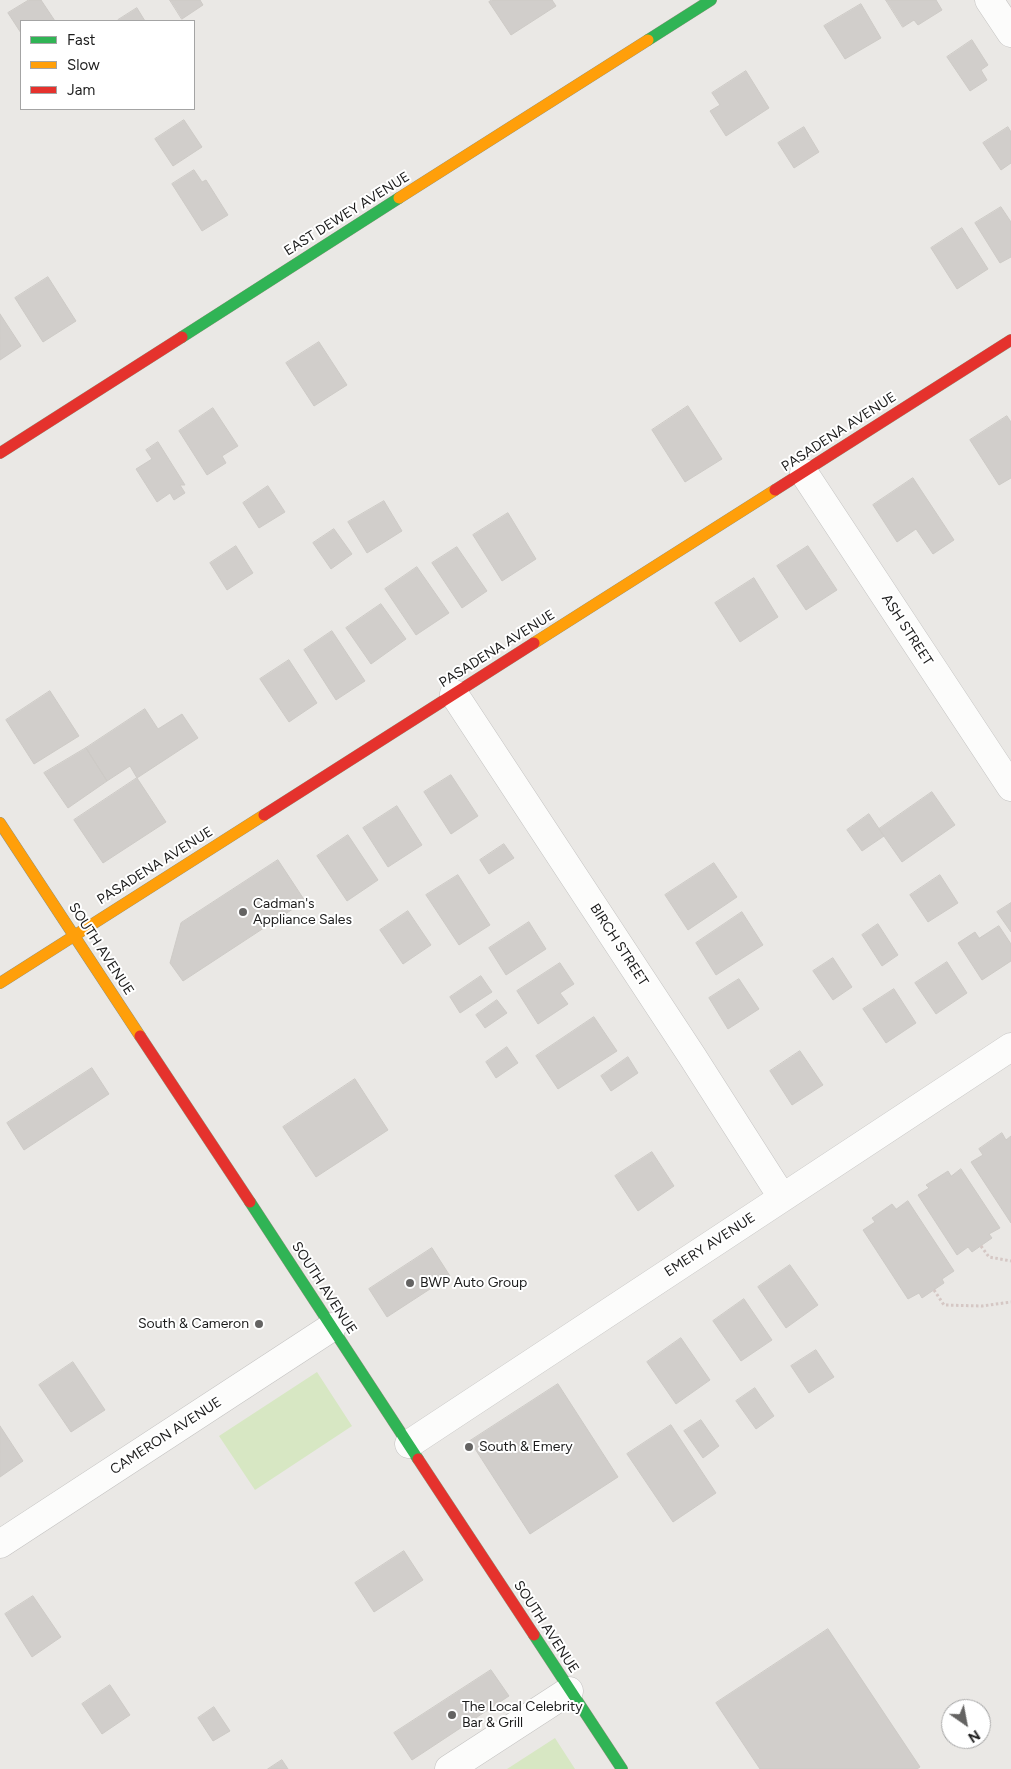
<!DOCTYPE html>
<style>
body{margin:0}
#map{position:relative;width:1011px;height:1769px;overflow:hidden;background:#eae8e5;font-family:Figtree,sans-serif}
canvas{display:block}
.legend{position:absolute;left:20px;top:20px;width:175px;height:90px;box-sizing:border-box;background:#fff;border:1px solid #a4a4a4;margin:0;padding:6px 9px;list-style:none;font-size:15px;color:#1c1c1c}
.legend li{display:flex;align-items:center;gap:10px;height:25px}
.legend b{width:25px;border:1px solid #a4a4a4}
.north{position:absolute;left:941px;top:1699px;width:50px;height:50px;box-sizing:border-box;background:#fff;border:1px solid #a4a4a4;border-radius:50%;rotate:147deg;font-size:14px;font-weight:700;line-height:20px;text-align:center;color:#1c1c1c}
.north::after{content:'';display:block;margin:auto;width:18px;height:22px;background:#646362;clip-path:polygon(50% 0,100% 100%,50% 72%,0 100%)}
</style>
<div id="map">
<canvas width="1011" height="1769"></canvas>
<ul class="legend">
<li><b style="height:6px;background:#30b455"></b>Fast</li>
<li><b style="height:6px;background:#ff9f0a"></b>Slow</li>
<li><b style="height:6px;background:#e5322d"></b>Jam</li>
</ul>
<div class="north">N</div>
</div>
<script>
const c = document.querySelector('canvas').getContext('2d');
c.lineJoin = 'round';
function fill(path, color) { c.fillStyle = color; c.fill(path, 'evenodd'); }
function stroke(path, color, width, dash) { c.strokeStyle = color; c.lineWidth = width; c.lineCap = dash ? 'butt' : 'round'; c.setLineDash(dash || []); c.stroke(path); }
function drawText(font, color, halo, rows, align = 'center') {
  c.font = font + ' Figtree,sans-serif'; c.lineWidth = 4; c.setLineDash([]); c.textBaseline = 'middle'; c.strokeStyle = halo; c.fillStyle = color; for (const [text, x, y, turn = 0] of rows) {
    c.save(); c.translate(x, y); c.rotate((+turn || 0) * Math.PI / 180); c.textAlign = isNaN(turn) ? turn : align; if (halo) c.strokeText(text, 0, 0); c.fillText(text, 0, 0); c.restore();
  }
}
fill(new Path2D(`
 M 317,1372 L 352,1426 L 255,1490 L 219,1436 Z
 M 555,1738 L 575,1769 L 507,1769 Z`), '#d7e7c3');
const building = new Path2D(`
 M 29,0 L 41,0 L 55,21 L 21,21 L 21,33 L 8,13 Z
 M 170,0 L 200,0 L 203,5 L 182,19 Z
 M 492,0 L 552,0 L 556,6 L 511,35 L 489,2 Z
 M 886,0 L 936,0 L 942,10 L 918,25 L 914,20 L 903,27 Z
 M 861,4 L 881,38 L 845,59 L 824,26 Z
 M 137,8 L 145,21 L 118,21 L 118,20 Z
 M 972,40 L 988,65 L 981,70 L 987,80 L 970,91 L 947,57 Z
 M 746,71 L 769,108 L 726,136 L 710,111 L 720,105 L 712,93 Z
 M 184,120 L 202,147 L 173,166 L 155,139 Z
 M 804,127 L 819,152 L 794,168 L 778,143 Z
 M 1008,127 L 1011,132 L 1011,163 L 1001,170 L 983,143 Z
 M 194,170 L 202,182 L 206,180 L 228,215 L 202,231 L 172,184 Z
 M 1001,207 L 1011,222 L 1011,257 L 1000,263 L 975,223 Z
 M 962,228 L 988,269 L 957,289 L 931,248 Z
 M 48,277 L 76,321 L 43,342 L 15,298 Z
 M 0,314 L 21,346 L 0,360 Z
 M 319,342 L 347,385 L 314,406 L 286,363 Z
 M 688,406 L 722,459 L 685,482 L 652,430 Z
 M 213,408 L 238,446 L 222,456 L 226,463 L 207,475 L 179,431 Z
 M 1007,416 L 1011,422 L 1011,478 L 999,485 L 970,440 Z
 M 158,442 L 185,485 L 180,485 L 185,493 L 174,500 L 170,493 L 157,502 L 136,469 L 152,459 L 146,450 Z
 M 913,478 L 954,540 L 933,554 L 916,529 L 897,542 L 873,505 Z
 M 268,486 L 285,512 L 259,528 L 243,503 Z
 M 384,501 L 402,531 L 367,553 L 348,522 Z
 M 508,513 L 536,559 L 502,581 L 473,535 Z
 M 334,529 L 352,554 L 331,569 L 313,543 Z
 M 236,546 L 253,573 L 227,590 L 210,563 Z
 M 808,546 L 837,590 L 806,610 L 777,566 Z
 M 457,547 L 487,591 L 462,608 L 432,563 Z
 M 417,567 L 449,613 L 416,635 L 385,589 Z
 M 754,578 L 778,617 L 740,642 L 715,603 Z
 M 381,604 L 406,639 L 371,664 L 346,628 Z
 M 332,631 L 365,681 L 336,700 L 304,650 Z
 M 289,660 L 317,703 L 289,722 L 260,679 Z
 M 50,691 L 79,736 L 34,764 L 6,720 Z
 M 145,709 L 158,729 L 182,714 L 198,738 L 137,778 L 130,766 L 107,781 L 86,748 Z
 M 86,748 L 107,781 L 68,808 L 44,773 Z
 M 451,775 L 478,816 L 451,834 L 424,792 Z
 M 137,778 L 166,822 L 103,863 L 74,820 Z
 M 932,792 L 955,825 L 902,862 L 879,829 Z
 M 397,806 L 422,845 L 388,867 L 363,828 Z
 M 869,814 L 884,836 L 862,851 L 847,830 Z
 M 348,835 L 378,880 L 347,901 L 317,856 Z
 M 504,844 L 514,858 L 489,874 L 480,860 Z
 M 278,860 L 305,901 L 183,981 L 170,963 L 181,923 Z
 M 714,863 L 737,897 L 688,930 L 665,895 Z
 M 458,875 L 490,925 L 459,945 L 426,895 Z
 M 940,875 L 958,903 L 928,922 L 910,895 Z
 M 1011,903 L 1011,932 L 997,912 Z
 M 408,911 L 431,945 L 403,964 L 380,930 Z
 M 742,912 L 763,945 L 716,975 L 696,943 Z
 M 529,922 L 546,949 L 506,975 L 489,948 Z
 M 878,924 L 898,955 L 882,966 L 862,935 Z
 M 999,926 L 1011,944 L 1011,961 L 982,980 L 958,943 L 975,932 L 979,938 Z
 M 833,958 L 852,987 L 833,1000 L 813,971 Z
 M 947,962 L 967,993 L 936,1014 L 915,983 Z
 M 560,963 L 574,984 L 560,993 L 568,1004 L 538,1024 L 517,991 Z
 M 481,976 L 492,992 L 460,1013 L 450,997 Z
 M 739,979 L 759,1009 L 728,1029 L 709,998 Z
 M 894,989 L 916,1023 L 886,1043 L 863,1009 Z
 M 497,1000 L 507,1013 L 485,1028 L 476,1015 Z
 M 594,1017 L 617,1051 L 558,1089 L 536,1056 Z
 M 507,1047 L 518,1063 L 496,1078 L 486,1062 Z
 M 800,1051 L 823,1085 L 792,1105 L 770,1071 Z
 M 628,1057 L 638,1073 L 611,1091 L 601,1076 Z
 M 92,1068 L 109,1094 L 24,1150 L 7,1123 Z
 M 355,1079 L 388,1130 L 316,1177 L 283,1127 Z
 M 1002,1133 L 1006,1140 L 1011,1136 L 1011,1223 L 971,1162 L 983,1155 L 979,1149 Z
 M 652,1152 L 674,1186 L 638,1211 L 615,1176 Z
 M 961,1169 L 1000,1228 L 989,1234 L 992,1238 L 972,1252 L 968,1247 L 957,1255 L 918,1195 L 929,1188 L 926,1185 L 948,1171 L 951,1176 Z
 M 908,1201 L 954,1271 L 942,1279 L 944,1283 L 922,1298 L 919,1293 L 908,1299 L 863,1230 L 875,1222 L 872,1218 L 892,1204 L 896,1209 Z
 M 432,1248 L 450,1276 L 387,1317 L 369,1289 Z
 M 790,1265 L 818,1305 L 786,1328 L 758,1287 Z
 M 744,1299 L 772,1340 L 741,1361 L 713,1321 Z
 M 681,1338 L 710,1380 L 676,1404 L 647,1362 Z
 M 816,1350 L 834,1377 L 809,1393 L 791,1366 Z
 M 73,1362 L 105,1410 L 71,1432 L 39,1385 Z
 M 558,1384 L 618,1477 L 530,1534 L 470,1441 Z
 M 755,1388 L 774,1416 L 756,1429 L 736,1401 Z
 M 701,1420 L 719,1446 L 703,1458 L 684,1431 Z
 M 671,1425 L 716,1493 L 673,1522 L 627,1454 Z
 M 0,1426 L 23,1461 L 0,1477 Z
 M 404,1551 L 423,1580 L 374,1612 L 355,1583 Z
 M 33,1596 L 61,1637 L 32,1657 L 5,1614 Z
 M 828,1629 L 920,1767 L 917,1769 L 760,1769 L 716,1703 Z
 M 491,1670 L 509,1696 L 412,1760 L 394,1733 Z
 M 110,1685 L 130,1715 L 102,1734 L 82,1704 Z
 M 214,1707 L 230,1731 L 213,1741 L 198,1718 Z
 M 282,1760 L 288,1769 L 268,1769 Z`);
fill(building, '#d1cecb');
stroke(building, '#cdcac6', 1);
const street = new Path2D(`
 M 989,0 L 1011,33
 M 804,473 L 1011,787
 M 454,694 L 692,1056 L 782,1197
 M 409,1444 L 1011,1047
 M 0,1544 L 332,1327
 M 449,1769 L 569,1691`);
const fast = new Path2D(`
 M 648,40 L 711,0
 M 182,337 L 399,198
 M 250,1202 L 418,1459
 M 534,1635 L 622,1769`);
const slow = new Path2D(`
 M 399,198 L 648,40
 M 534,643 L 775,490
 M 0,823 L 140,1036
 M 0,983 L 264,815`);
const jam = new Path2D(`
 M 0,453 L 182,337
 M 775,490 L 1011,340
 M 264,815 L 534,643
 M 140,1036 L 250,1202
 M 418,1459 L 534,1635`);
stroke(street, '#c3c2c1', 29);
stroke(fast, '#91937e', 12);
stroke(slow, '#91937e', 12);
stroke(jam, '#91937e', 12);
stroke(new Path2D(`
 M 981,1246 L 989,1257 L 1011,1261
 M 934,1290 L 944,1305 L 982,1306 L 1011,1302`), '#d5c7c4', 3, [2.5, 2.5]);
stroke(street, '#fcfcfb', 28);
stroke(fast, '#30b455', 11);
stroke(slow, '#ff9f0a', 11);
stroke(jam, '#e5322d', 11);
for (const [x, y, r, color] of [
 [243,912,5,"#646362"],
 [410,1283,5,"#646362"],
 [259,1324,5,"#646362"],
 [469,1447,5,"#646362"],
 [452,1715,5,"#646362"]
]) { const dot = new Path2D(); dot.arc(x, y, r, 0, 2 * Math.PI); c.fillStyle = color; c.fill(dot); stroke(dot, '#fff', 2); }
drawText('14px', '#1c1c1c', '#fff', [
 ["EAST DEWEY AVENUE",347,214,-32],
 ["PASADENA AVENUE",839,432,-33],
 ["ASH STREET",907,630,57],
 ["PASADENA AVENUE",497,649,-32],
 ["PASADENA AVENUE",155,866,-32],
 ["BIRCH STREET",619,945,57],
 ["SOUTH AVENUE",101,949,57],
 ["EMERY AVENUE",710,1245,-33],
 ["SOUTH AVENUE",324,1288,57],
 ["CAMERON AVENUE",166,1436,-33],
 ["SOUTH AVENUE",546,1627,57]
]);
drawText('14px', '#1c1c1c', '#fff', [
 ["Cadman's",253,904],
 ["Appliance Sales",253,920],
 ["BWP Auto Group",420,1283],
 ["South & Cameron",249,1324,"right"],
 ["South & Emery",479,1447],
 ["The Local Celebrity",462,1707],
 ["Bar & Grill",462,1723]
], 'left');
</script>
